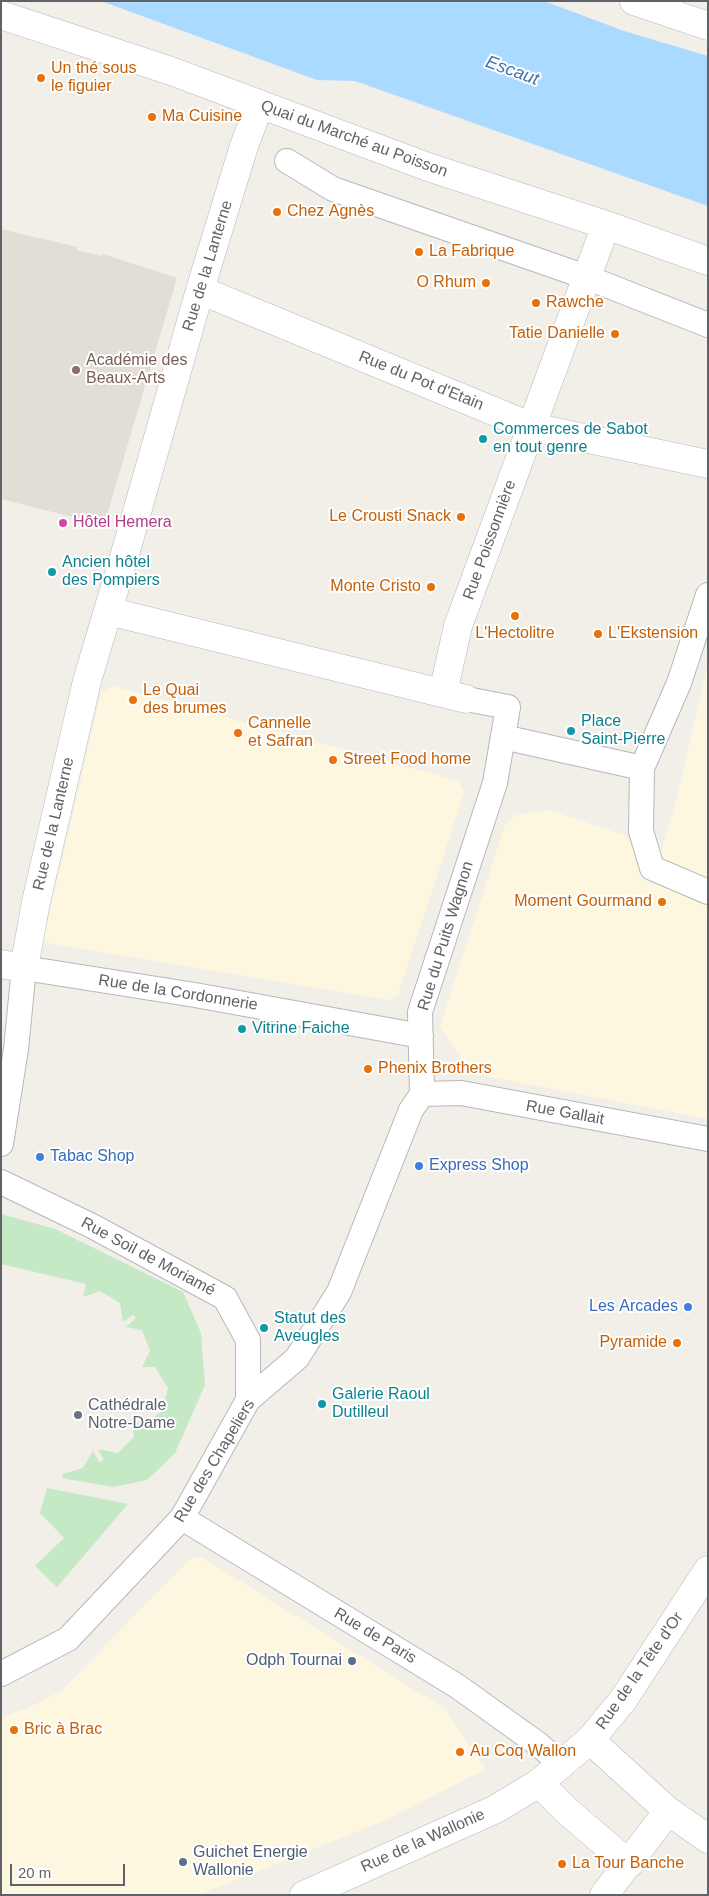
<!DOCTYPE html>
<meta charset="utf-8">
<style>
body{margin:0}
#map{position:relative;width:709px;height:1896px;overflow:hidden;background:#f1efe8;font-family:Helvetica,sans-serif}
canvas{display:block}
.frame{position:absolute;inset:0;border:2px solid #5f6368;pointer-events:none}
.scale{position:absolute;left:10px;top:1864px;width:115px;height:22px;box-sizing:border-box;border:2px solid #5f6368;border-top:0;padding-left:6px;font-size:15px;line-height:18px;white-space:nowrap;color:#5f6368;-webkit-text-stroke:4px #fff;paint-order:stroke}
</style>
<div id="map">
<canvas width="709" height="1896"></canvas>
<div class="frame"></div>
<div class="scale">20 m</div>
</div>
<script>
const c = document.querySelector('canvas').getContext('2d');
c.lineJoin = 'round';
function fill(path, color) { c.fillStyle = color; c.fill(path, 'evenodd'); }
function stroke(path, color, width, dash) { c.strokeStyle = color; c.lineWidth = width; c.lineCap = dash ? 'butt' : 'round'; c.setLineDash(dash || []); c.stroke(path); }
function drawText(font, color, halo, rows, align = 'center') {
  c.font = font + ' Helvetica,sans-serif'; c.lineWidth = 4; c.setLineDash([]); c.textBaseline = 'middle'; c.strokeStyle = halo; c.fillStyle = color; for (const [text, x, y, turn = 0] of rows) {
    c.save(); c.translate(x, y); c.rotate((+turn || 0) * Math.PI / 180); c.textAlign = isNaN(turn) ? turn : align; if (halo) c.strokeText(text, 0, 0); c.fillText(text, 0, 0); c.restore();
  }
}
fill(new Path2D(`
 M 708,664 L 708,1119 L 470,1073 L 440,1027 L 505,825 L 515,815 L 549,810 L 624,835 L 639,850 L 661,851 L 676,802 Z
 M 113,686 L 458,781 L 464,793 L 398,995 L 388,1000 L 43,942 L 101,693 Z
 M 191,1558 L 203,1558 L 445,1709 L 486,1769 L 384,1821 L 198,1895 L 1,1895 L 1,1718 L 28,1708 L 61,1691 Z`), '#fef7e0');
fill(new Path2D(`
 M 1,229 L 77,247 L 77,250 L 102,256 L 103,254 L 177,278 L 104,525 L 1,499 Z`), '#e1ded6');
fill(new Path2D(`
 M 1,1214 L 55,1229 L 183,1292 L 201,1333 L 205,1385 L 175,1453 L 147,1480 L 113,1487 L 62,1478 L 63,1474 L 83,1468 L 93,1451 L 99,1462 L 104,1460 L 98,1449 L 118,1453 L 134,1437 L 131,1419 L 143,1425 L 162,1411 L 168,1388 L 155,1367 L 142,1367 L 150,1351 L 142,1330 L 126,1327 L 136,1318 L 133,1315 L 123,1322 L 120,1303 L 100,1291 L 83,1297 L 86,1284 L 1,1264 Z
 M 47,1488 L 128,1504 L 57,1587 L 35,1566 L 64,1538 L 40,1513 Z`), '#c5e8c5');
fill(new Path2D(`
 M 101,1 L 544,1 L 624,31 L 708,56 L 708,206 L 355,81 L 317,80 Z`), '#aadaff');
const pedestrian = new Path2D(`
 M 287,161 L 333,189 L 586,277 L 708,325
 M 503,737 L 642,768 L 679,683 L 708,595
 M 642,768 L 641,831 L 652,868 L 708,892
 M 422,1094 L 420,1012 L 495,783 L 508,707 L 466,699
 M 422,1094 L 461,1093 L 708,1139
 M 1,1144 L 16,1049 L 24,968 L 195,995 L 421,1036
 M 1,1182 L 94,1227 L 225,1298 L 248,1340 L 248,1400
 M 182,1518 L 457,1686 L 538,1744 L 561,1764
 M 1,1674 L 68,1639 L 182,1518 L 248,1400 L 297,1358 L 339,1292 L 411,1110 L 422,1094`);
const minor = new Path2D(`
 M 634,1 L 708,26
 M 1,15 L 171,71 L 428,167 L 606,225 L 708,261
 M 200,290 L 532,427 L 708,464
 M 108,611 L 466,699
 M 443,693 L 458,626 L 606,225
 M 1,964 L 24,968 L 36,902 L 87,681 L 129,540 L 200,290 L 244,146 L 260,104
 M 590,1740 L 668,1811 L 708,1839
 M 539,1783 L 567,1811 L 629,1864
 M 604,1895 L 668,1811`);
const tertiary = new Path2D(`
 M 304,1895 L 496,1809 L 539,1783 L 590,1740 L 623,1700 L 708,1570`);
stroke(pedestrian, '#b5b8bc', 26);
stroke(minor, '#b5b8bc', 29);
stroke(tertiary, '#b5b8bc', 29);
stroke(pedestrian, '#fff', 24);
stroke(minor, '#fff', 28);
stroke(tertiary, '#fff', 28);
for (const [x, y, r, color] of [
 [41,78,5,"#e8710a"],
 [152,117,5,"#e8710a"],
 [277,212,5,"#e8710a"],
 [419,252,5,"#e8710a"],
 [486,283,5,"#e8710a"],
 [536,303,5,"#e8710a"],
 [615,334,5,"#e8710a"],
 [76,370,5,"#8d6e63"],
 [483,439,5,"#0f9aa8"],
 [461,517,5,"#e8710a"],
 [63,523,5,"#d1479c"],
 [52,572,5,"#0f9aa8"],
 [431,587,5,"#e8710a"],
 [515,616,5,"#e8710a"],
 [598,634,5,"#e8710a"],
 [133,700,5,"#e8710a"],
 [571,731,5,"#0f9aa8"],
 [238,733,5,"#e8710a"],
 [333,760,5,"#e8710a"],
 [662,902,5,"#e8710a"],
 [242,1029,5,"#0f9aa8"],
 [368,1069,5,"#e8710a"],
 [40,1157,5,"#3f7fe0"],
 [419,1166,5,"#3f7fe0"],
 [688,1307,5,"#3f7fe0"],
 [264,1328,5,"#0f9aa8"],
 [677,1343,5,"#e8710a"],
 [322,1404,5,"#0f9aa8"],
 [78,1415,5,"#6b7280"],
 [352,1661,5,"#5c6f8a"],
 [14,1730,5,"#e8710a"],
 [460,1752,5,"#e8710a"],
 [183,1862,5,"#5c6f8a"],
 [562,1864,5,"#e8710a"]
]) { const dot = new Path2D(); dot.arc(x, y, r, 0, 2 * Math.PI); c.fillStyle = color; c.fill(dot); stroke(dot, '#fff', 2); }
drawText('16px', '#c56008', '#fff', [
 ["Un thé sous",51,69],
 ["le figuier",51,87],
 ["Ma Cuisine",162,117],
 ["Chez Agnès",287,212],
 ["La Fabrique",429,252],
 ["O Rhum",476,283,"right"],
 ["Rawche",546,303],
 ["Tatie Danielle",605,334,"right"],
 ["Le Crousti Snack",451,517,"right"],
 ["Monte Cristo",421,587,"right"],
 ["L'Hectolitre",515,634,"center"],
 ["L'Ekstension",608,634],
 ["Le Quai",143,691],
 ["des brumes",143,709],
 ["Cannelle",248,724],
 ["et Safran",248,742],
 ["Street Food home",343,760],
 ["Moment Gourmand",652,902,"right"],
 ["Phenix Brothers",378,1069],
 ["Pyramide",667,1343,"right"],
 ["Bric à Brac",24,1730],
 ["Au Coq Wallon",470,1752],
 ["La Tour Banche",572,1864]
], 'left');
drawText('16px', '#5f6368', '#fff', [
 ["Quai du Marché au Poisson",354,139,20],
 ["Rue de la Lanterne",208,266,-73],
 ["Rue du Pot d'Etain",421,381,22],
 ["Rue Poissonnière",490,540,-70],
 ["Rue de la Lanterne",54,824,-77],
 ["Rue du Puits Wagnon",446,936,-73],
 ["Rue de la Cordonnerie",178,993,9],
 ["Rue Gallait",565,1113,10],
 ["Rue Soil de Moriamé",148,1257,28],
 ["Rue des Chapeliers",215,1461,-59],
 ["Rue de Paris",375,1636,31],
 ["Rue de la Tête d'Or",640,1671,-55],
 ["Rue de la Wallonie",423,1841,-24]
]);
drawText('16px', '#785e54', '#fff', [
 ["Académie des",86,361],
 ["Beaux-Arts",86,379]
], 'left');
drawText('16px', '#0d838f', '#fff', [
 ["Commerces de Sabot",493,430],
 ["en tout genre",493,448],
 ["Ancien hôtel",62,563],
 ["des Pompiers",62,581],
 ["Place",581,722],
 ["Saint-Pierre",581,740],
 ["Vitrine Faiche",252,1029],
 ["Statut des",274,1319],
 ["Aveugles",274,1337],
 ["Galerie Raoul",332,1395],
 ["Dutilleul",332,1413]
], 'left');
drawText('16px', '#b23c85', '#fff', [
 ["Hôtel Hemera",73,523]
], 'left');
drawText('16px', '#366cbe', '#fff', [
 ["Tabac Shop",50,1157],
 ["Express Shop",429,1166],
 ["Les Arcades",678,1307,"right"]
], 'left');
drawText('16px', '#5b616d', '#fff', [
 ["Cathédrale",88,1406],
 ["Notre-Dame",88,1424]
], 'left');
drawText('16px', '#4e5e75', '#fff', [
 ["Odph Tournai",342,1661],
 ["Guichet Energie",193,1853,"left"],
 ["Wallonie",193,1871,"left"]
], 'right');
drawText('italic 18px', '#4174aa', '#fff', [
 ["Escaut",512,71,20]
]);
</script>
